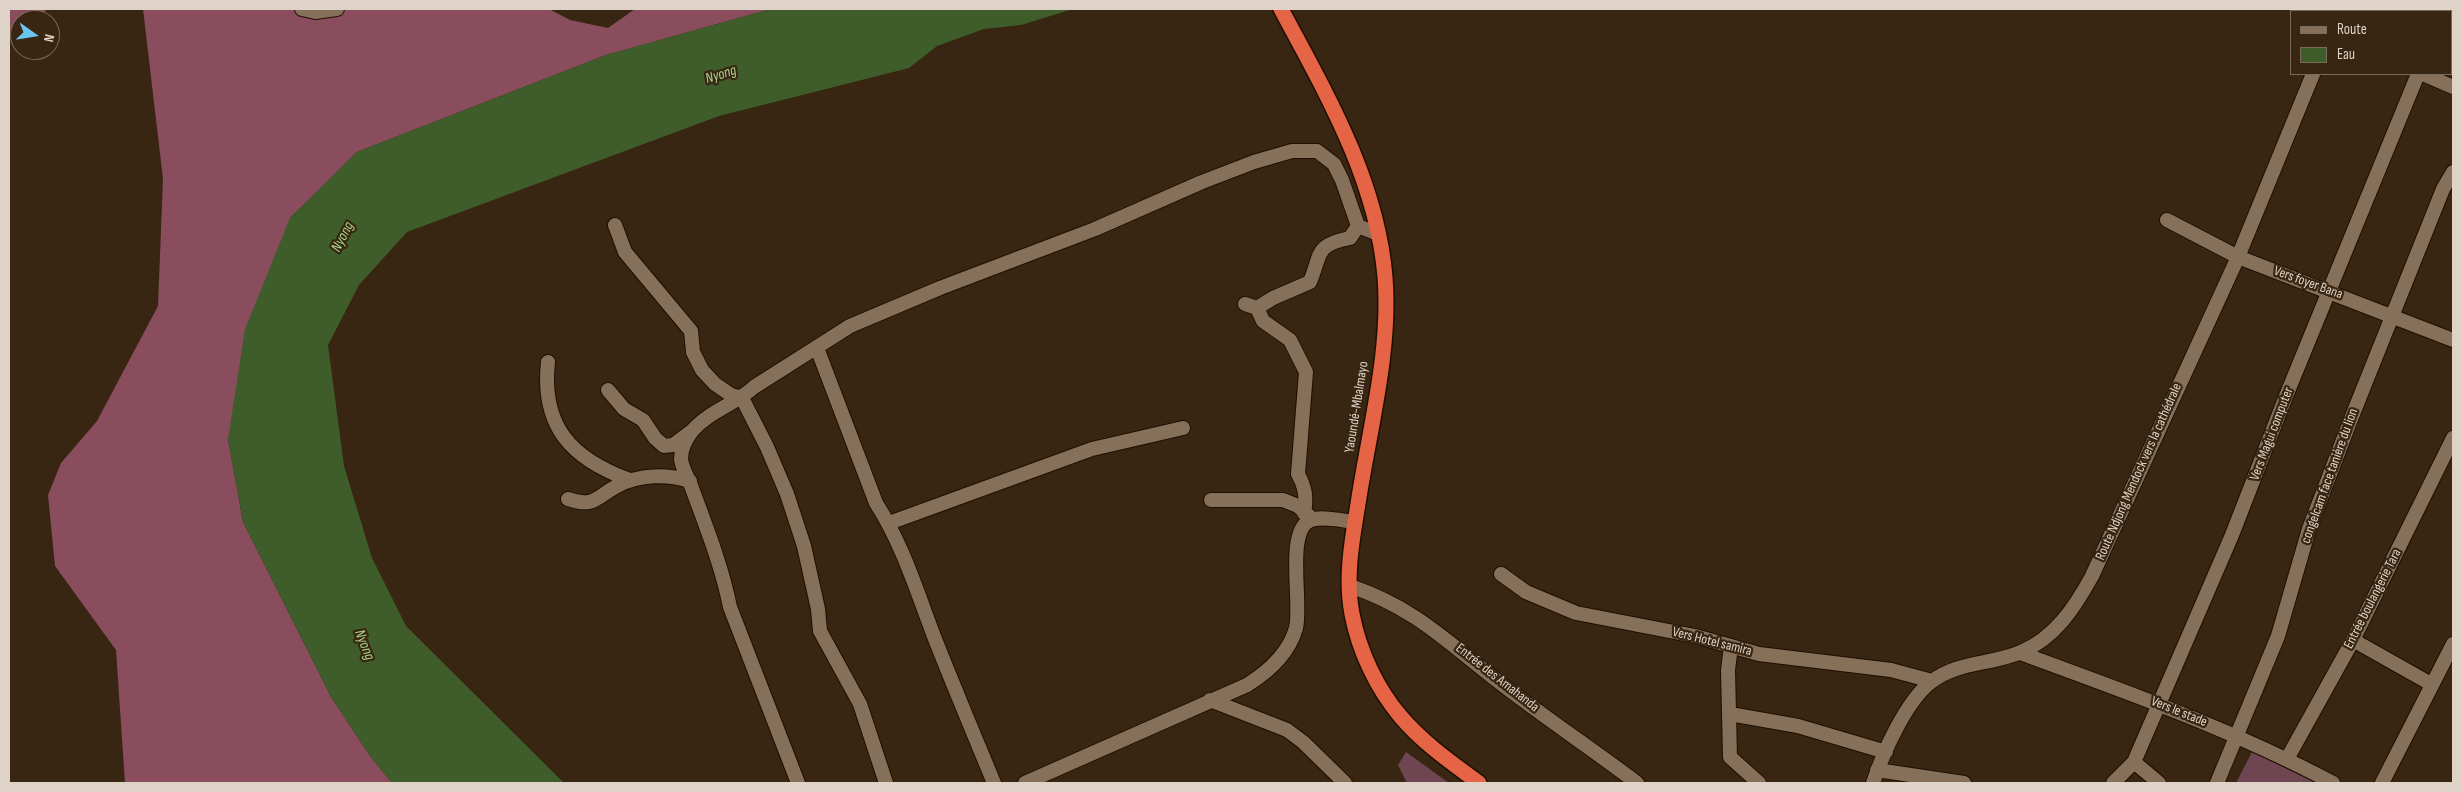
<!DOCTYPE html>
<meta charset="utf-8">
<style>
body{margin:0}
#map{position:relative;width:2462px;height:792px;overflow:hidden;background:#382612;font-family:"Sofia Sans Condensed",sans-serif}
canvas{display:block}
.frame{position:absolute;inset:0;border:10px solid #dfd3c7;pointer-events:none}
.legend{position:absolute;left:2290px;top:10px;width:162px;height:65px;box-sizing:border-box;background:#382612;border:1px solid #7b6b5a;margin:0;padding:6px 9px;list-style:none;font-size:15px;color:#dfd3c7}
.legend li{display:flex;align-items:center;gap:10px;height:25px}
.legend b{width:25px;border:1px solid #7b6b5a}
.north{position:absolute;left:10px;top:10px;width:50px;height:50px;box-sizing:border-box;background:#382612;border:1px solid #7b6b5a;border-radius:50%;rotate:103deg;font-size:14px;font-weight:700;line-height:20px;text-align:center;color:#dfd3c7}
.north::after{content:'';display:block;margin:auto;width:18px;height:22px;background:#6ac3f1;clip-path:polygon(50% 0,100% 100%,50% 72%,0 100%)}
</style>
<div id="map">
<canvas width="2462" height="792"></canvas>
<div class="frame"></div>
<ul class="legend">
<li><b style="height:6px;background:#86705a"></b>Route</li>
<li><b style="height:14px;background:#3f5d2b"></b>Eau</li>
</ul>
<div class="north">N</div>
</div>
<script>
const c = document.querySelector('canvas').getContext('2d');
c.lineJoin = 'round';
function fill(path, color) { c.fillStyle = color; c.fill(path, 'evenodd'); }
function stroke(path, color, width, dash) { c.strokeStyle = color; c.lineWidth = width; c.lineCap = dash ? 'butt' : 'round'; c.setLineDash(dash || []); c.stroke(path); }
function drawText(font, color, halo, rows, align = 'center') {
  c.font = font + ' "Sofia Sans Condensed",sans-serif'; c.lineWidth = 4.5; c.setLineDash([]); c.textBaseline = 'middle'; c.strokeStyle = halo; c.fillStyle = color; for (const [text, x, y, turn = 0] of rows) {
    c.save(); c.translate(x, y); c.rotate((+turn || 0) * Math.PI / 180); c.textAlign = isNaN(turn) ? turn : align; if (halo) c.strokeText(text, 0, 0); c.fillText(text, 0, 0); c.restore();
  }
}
fill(new Path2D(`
 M 1406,752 L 1449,783 L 1407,783 L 1398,765 Z
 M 2252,752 L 2316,783 L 2236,783 Z`), '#6d4651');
fill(new Path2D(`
 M 9,9 L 48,9 L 33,20 L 20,20 L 20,29 L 9,37 Z
 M 143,9 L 549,9 L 570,20 L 608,28 L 635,9 L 771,9 L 606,55 L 357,152 L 290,218 L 228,439 L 243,522 L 331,697 L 370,756 L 392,783 L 125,783 L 116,650 L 55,566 L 48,495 L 61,463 L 97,421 L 158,306 L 163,179 Z`), '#894d5e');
fill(new Path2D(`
 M 771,9 L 1073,9 L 1021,25 L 984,29 L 937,46 L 909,68 L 719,116 L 407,232 L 359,285 L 328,345 L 344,466 L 372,558 L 406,626 L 564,783 L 392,783 L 370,756 L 331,697 L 243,522 L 228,439 L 245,329 L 290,218 L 357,152 L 606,55 Z`), '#3f5d2b');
const minor = new Path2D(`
 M 302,9 L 315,12 L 337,9
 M 2342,11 L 2343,9
 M 2423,74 L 2453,87
 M 2167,220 L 2238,257 L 2453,340
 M 615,225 L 625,252 L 691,331 L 693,352 L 702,370 L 715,384 L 731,395 L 742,398 L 767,447 L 787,494 L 804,546 L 818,609 L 820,631 L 860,704 L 886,783
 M 1245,304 L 1257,308 L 1273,298 L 1310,282 C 1322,252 1315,245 1350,238 L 1358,226
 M 1257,308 L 1263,321 L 1290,340 L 1306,372 L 1298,474 C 1305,487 1307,497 1304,513
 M 817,348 L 876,503 C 903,545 917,592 935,639 C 954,687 974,735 994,783
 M 548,362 C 541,426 571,459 630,480
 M 608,390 L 624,409 L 643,420 L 655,438 L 664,446 L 673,445 L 689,433
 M 568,499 C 595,508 596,497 617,486 C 640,474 667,474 690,481
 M 1211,500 L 1283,500 L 1298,506 L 1309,516
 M 889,523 L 1092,449 L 1183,428
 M 1501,574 L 1526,592 L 1576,613 L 1695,636 L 1759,654 L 1891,670 L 1932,681
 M 1350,586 C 1415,608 1446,641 1499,682 C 1544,717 1592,749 1637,783
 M 2353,640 L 2431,684
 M 1731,646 L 1728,670 L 1730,757 L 1759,783
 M 2020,653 C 2127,692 2233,730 2333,783
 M 1210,700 L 1287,730 L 1303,742 L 1345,783
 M 1730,714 L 1798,726 L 1886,752
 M 2287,759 L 2353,640 L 2453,438
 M 1877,770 L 1964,783
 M 798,783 L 730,607 C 722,567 707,529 693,491 C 690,481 682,469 681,459 C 681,449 686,439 692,431 C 709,411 736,404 754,387 L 850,326 L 940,288 L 1095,229 L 1202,182 L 1254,162 L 1292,151 L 1317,151 L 1334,164 L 1342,180 L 1358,226 L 1378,234
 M 1025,783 L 1247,685 C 1268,672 1289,653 1296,628 C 1302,603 1286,533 1309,521 C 1320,515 1343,521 1355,522
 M 1873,783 C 1883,753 1906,701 1931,682 C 1958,661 1991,665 2021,652 C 2055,638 2075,607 2092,576 L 2238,257 L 2313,74
 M 2113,783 L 2134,762
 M 2159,783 L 2134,762 L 2232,535 L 2286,396 L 2418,74
 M 2217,783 L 2278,636 L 2309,529 L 2351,419 L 2443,189 L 2453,172
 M 2382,783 L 2453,644`);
const highway = new Path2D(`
 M 1281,9 C 1326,93 1377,180 1385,277 C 1391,352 1369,430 1358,504 C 1352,540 1345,578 1352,614 C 1359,651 1377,689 1401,717 C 1423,743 1452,763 1479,783`);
stroke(minor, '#1f0f00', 16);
stroke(highway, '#1f0f00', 18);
stroke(minor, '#86705a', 14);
stroke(highway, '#e46445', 15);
drawText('14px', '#dfd3c7', '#382612', [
 ["Vers foyer Bana",2308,283,20],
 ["Yaoundé-Mbalmayo",1357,407,-81],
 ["Vers Magui computer",2272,434,-69],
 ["Route Ndjong Mendock vers la cathédrale",2139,472,-66],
 ["congelcam face tanière du lion",2330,476,-70],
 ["Entrée boulangerie Tara",2373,599,-63],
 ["Vers Hotel samira",1712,642,14],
 ["Entrée des Amahanda",1497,678,38],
 ["Vers le stade",2179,712,22]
]);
drawText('italic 15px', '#a6d589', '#382612', [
 ["Nyong",721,75,-17],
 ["Nyong",343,237,-62],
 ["Nyong",364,645,69]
]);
</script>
